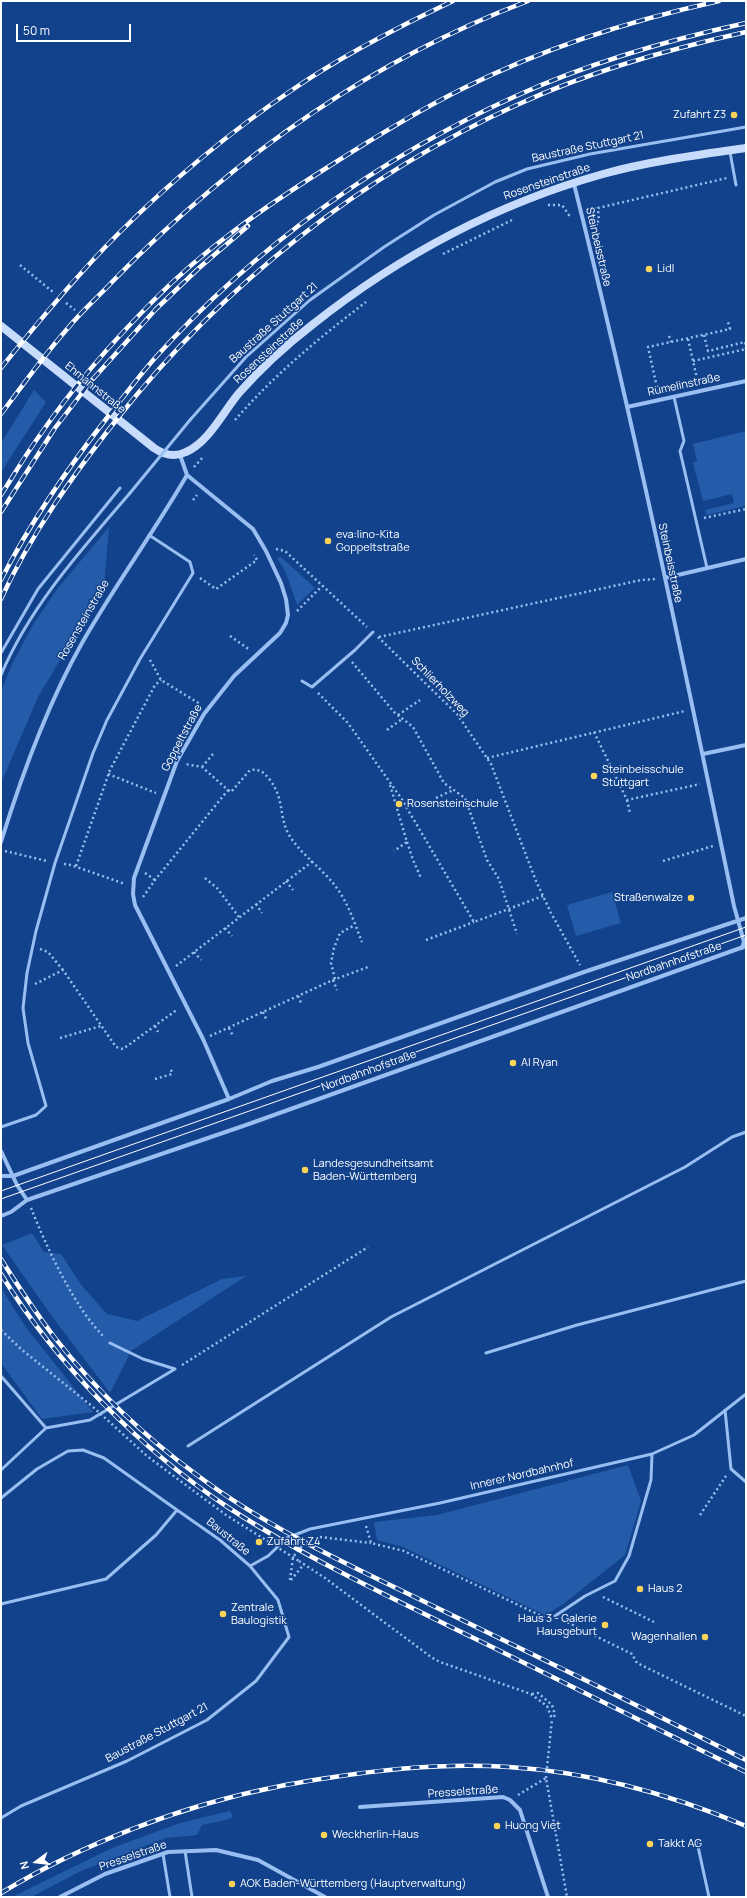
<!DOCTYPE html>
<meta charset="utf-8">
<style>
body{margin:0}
#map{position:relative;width:747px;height:1898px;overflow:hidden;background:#12428b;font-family:Manrope,sans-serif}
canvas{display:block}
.frame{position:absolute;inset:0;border:2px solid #fff;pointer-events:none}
.north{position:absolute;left:16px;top:1842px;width:40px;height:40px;-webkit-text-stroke:3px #12428b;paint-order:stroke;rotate:255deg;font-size:11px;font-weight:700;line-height:16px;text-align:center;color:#fff}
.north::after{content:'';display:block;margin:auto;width:14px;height:18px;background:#fff;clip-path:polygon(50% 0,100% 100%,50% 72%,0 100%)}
.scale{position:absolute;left:16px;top:24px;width:115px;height:18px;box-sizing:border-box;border:2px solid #fff;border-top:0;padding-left:5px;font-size:12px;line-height:14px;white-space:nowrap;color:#fff;-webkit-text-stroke:3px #12428b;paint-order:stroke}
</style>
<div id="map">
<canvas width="747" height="1898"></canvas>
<div class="frame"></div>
<div class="north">N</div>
<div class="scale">50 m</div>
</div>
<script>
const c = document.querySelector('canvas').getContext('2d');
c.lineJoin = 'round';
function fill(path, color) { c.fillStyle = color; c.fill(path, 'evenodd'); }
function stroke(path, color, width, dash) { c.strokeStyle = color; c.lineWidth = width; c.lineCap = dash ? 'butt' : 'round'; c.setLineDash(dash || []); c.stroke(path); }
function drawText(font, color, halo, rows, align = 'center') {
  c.font = font + ' Manrope,sans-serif'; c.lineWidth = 3; c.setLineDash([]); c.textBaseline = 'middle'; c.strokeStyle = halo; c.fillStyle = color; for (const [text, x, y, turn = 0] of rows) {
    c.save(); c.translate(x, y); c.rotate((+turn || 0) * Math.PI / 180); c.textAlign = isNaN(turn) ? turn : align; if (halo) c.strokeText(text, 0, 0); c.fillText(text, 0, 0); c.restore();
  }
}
fill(new Path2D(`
 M 34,390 L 46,402 L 1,472 L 1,443 Z
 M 746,431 L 746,506 L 706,515 L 705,510 L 734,503 L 732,494 L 703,501 L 693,463 L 697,461 L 693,444 Z
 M 109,527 L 104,586 L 38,697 L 1,783 L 1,692 L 12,664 L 34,623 L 58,588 Z
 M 281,557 L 315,588 L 297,605 L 286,573 L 277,558 Z
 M 612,892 L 621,923 L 576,936 L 567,905 Z
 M 32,1233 L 44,1252 L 61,1254 L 82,1286 L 107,1314 L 137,1321 L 222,1279 L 246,1276 L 131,1351 L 110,1393 L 51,1315 L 2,1245 Z
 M 1,1288 L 25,1326 L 93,1412 L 42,1419 L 1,1363 Z
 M 628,1465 L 641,1501 L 625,1555 L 562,1605 L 545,1615 L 403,1547 L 377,1540 L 374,1522 L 437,1515 Z
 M 230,1811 L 233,1817 L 226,1820 L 202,1825 L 197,1835 L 166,1838 L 83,1870 L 31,1897 L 12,1897 L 112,1848 L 180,1823 Z`), '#245caa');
stroke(new Path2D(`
 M 548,205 L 562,205 L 569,215 L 572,214
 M 589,210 L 598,208
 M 593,225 L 599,221 L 598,208 L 727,178
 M 443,254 L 512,220
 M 20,265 L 53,292
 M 66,303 L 75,310
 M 704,335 L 708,351 L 745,342 L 746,349
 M 669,336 L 671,342
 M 688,339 L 698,383
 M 693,361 L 746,349
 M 658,392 L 648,347 L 730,329 L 728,322
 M 235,420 C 274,375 319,338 366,302
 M 194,467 L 204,456
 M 193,500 L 197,495
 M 704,518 L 746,509
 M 276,549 L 285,551 L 367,627
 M 200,578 L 216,589 L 257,560 L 254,555
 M 297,611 L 322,586
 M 230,636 L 250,650
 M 378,637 L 457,714 L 491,764 L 536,881 L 551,913 L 580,965
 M 379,637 L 641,580 L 656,579
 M 150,660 L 161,680 L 200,704
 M 352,662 L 394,712 L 413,727 L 444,783 L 465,798 L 487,860 L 499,879 L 517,934
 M 318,693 L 348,723 L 401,798 L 474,922 L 543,896
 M 398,715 L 420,700
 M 387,730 L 402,719
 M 594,732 L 627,800 L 700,784
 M 487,758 L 685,711
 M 202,767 L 213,754
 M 108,774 L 156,793
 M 390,785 L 407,842 L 394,851
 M 228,790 L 231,792 L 250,770 C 260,769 264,772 270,780 C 284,799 279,813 287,831 C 296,850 319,866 332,882 C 347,899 354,922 362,942
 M 436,798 L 453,790
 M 627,800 L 630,813
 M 407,842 L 413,860 L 421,878
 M 5,851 L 47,861
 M 663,861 L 713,846
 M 64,864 L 71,865 L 125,884
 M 76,866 L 110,770 L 155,685 L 161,680
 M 145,873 L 155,880
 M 205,878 L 217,888 L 239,917
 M 286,881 L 293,890
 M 143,897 L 155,880 L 228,790 L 202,767 L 185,764
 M 256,904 L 262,913
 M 225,928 L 232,936
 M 426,940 L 474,922
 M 40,949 L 48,952 L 63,970
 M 194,952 L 201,960
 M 176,966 L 313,861
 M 335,979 L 331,963 L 334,948 L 340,933 L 355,925
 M 333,980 L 337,990
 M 35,984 L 63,970 L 116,1047 L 123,1049 L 178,1009
 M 298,996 L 302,1005
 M 263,1012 L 267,1021
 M 155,1026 L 158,1032
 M 229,1028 L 233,1036
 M 210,1036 L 333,980 L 368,967
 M 60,1038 L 101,1026
 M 155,1079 L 172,1074 L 171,1069
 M 31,1208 C 47,1248 74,1307 104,1337
 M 1,1330 L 21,1349 L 93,1407
 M 182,1365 L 368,1247
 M 700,1515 L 726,1476
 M 366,1526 L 371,1543 L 404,1551 L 548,1619
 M 320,1537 L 371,1543
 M 299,1561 L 325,1578 L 431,1657 L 440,1662 L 531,1694 L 547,1706 L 552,1719
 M 290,1580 L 293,1557 L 306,1541
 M 291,1580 L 304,1564
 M 603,1597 L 654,1622
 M 563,1620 L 632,1654 L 637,1663 L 746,1716
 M 532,1694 L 538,1693 L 552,1705 L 555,1715 L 552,1719
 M 518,1795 L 546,1778 L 567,1897`), '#99bef1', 2.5, [2, 3]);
stroke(new Path2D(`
 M 730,152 L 736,185
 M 674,397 L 684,441 L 680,451 L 707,568
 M 190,420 L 246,357 L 310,300 L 384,247 L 434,215 L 495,182 L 527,169 L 590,154 L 746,127
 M 1,653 L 38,589 L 120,488
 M 1,675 C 30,606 82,549 130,493
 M 302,681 L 312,687 L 355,650 L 373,632
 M 1,1127 L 36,1115 L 46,1106 L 28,1043 L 23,1008 L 27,973 L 36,931 L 55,863 L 93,753 L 107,720 L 140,659 L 193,573 L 190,562 L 149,535
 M 486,1353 L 577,1325 L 746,1281
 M 1,1376 L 46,1428 L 1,1470
 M 725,1410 L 731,1469 L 746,1482
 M 46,1428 L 90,1420 L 175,1369 L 143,1359 L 110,1343
 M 188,1446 L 391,1317 L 685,1167 L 732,1137 L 746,1132
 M 1,1498 L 37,1469 L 68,1451 L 83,1450 L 104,1458 L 177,1510 L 156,1535 L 106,1579 L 1,1604
 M 250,1566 L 268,1556 L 287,1538 L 310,1529 L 440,1503 L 652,1454 L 694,1435 L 746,1394
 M 555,1616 L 585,1596 L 615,1581 L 629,1556 L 651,1480 L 652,1454
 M 1,1818 L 21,1806 L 127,1761 L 207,1720 L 256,1681 L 289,1637 L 278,1600 L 250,1566 L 220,1540 L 177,1510
 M 697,1842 L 709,1897
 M 185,1851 L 192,1897
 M 163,1854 L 170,1897`), '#99bef1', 3);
stroke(new Path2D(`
 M 574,184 C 634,423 684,665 734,906 L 744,942 L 742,948
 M 627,407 L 746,381
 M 187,475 L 253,529 L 266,551 L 281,583 L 286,599 L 288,615 L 286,623 L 280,633 L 234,676 L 204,714 L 177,761 L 134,878 L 133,894 L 135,905 L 203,1039 L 229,1099
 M 665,578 L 746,559
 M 703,754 L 746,745
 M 1,842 C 22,774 47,705 82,643 C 115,585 154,532 187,475 L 180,455
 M 1,1151 L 17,1185 L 27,1200
 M 1,1176 L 13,1176 L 229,1099 L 272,1081 L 318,1067 L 584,972 L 746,918
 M 1,1216 L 11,1212 L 27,1200 L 246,1125 L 746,946
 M 360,1807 L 503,1797 L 510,1800 L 520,1810 L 548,1897
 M 60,1897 L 105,1874 L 168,1852 L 216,1850 L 258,1860 L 325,1897`), '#99bef1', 4);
stroke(new Path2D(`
 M 1,326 L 154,448 C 164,455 174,458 186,452 C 209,442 223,412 239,393 C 261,368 286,345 312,325 C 399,256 496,204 603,174 C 650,161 698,155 746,148`), '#c7dcfc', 8);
stroke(new Path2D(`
 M 1,1191 L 746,927
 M 1,1199 L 746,935`), '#fff', 1);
const rail = new Path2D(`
 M 1,368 C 38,322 76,276 118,234 C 171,181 230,132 292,90 C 343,55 398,27 453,1
 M 1,414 C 23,385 44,355 68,328 C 82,311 98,297 113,281 C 231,160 369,61 528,1
 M 1,495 C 14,475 26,454 40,435 C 73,387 112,342 153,301 C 205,248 266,206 328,167 C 372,139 417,111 464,88 C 544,48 632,20 719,1
 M 1,512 L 55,428 L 92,380 L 156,309 L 199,268 L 248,226
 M 1,580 C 31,521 69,466 110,414 C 125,395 139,376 155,358 C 255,247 380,157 516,96 C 589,63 668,40 746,23
 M 1,599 C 31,534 73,475 117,419 C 224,284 361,175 519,104 C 591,71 669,49 746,32
 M 1,1259 C 18,1286 36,1313 55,1338 C 95,1389 145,1437 197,1475 C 266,1527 347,1564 425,1602 C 532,1654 640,1706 746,1760
 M 1,1274 C 57,1365 140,1449 229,1508 C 309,1560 398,1601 484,1643 C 571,1686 658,1730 746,1772
 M 1,1893 C 82,1844 183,1805 276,1787 C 295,1783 315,1780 334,1777 C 392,1768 450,1763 509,1767 C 591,1772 670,1794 746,1826`);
stroke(rail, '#fff', 4.5);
stroke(rail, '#12428b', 3, [9]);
stroke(new Path2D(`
 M 93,1407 L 147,1456 L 226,1515 L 299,1561
 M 546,1778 L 552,1719`), '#99bef1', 2.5, [2, 3]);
stroke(new Path2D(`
 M 130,493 L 190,420`), '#99bef1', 3);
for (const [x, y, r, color] of [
 [734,115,4,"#ffd559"],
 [649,269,4,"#ffd559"],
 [328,541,4,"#ffd559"],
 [594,776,4,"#ffd559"],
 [399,804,4,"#ffd559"],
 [691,898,4,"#ffd559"],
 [513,1063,4,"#ffd559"],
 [305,1170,4,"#ffd559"],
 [259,1542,4,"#ffd559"],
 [640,1589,4,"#ffd559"],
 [223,1614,4,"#ffd559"],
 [605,1625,4,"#ffd559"],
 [705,1637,4,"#ffd559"],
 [497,1826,4,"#ffd559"],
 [324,1835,4,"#ffd559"],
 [650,1844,4,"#ffd559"],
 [232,1884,4,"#ffd559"]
]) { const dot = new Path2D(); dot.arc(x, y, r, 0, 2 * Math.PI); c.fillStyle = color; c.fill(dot); stroke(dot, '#12428b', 1.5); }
drawText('11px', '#fff', '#12428b', [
 ["Zufahrt Z3",726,115,"right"],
 ["Lidl",657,269],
 ["eva:lino-Kita",336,535],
 ["Goppeltstraße",336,548],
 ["Steinbeisschule",602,770],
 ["Stuttgart",602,783],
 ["Rosensteinschule",407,804],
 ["Straßenwalze",683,898,"right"],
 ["Al Ryan",521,1063],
 ["Landesgesundheitsamt",313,1164],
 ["Baden-Württemberg",313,1177],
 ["Zufahrt Z4",267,1542],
 ["Haus 2",648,1589],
 ["Zentrale",231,1608],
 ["Baulogistik",231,1621],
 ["Haus 3 - Galerie",597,1619,"right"],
 ["Hausgeburt",597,1632,"right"],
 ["Wagenhallen",697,1637,"right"],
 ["Huong Viet",505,1826],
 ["Weckherlin-Haus",332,1835],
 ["Takkt AG",658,1844],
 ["AOK Baden-Württemberg (Hauptverwaltung)",240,1884]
], 'left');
drawText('11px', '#fff', '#12428b', [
 ["Baustraße Stuttgart 21",588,147,-12],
 ["Rosensteinstraße",547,182,-19],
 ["Steinbeisstraße",598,247,77],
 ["Baustraße Stuttgart 21",274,323,-42],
 ["Rosensteinstraße",269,351,-43],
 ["Rümelinstraße",684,385,-12],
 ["Ehmannstraße",95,388,39],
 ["Steinbeisstraße",670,563,78],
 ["Rosensteinstraße",84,620,-60],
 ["Schlierholzweg",440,687,46],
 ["Goppeltstraße",182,738,-62],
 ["Nordbahnhofstraße",674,962,-19],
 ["Nordbahnhofstraße",369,1071,-20],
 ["Innerer Nordbahnhof",522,1475,-13],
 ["Baustraße",228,1537,39],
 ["Baustraße Stuttgart 21",157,1733,-28],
 ["Presselstraße",463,1792,-4],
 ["Presselstraße",133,1856,-19]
]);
</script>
